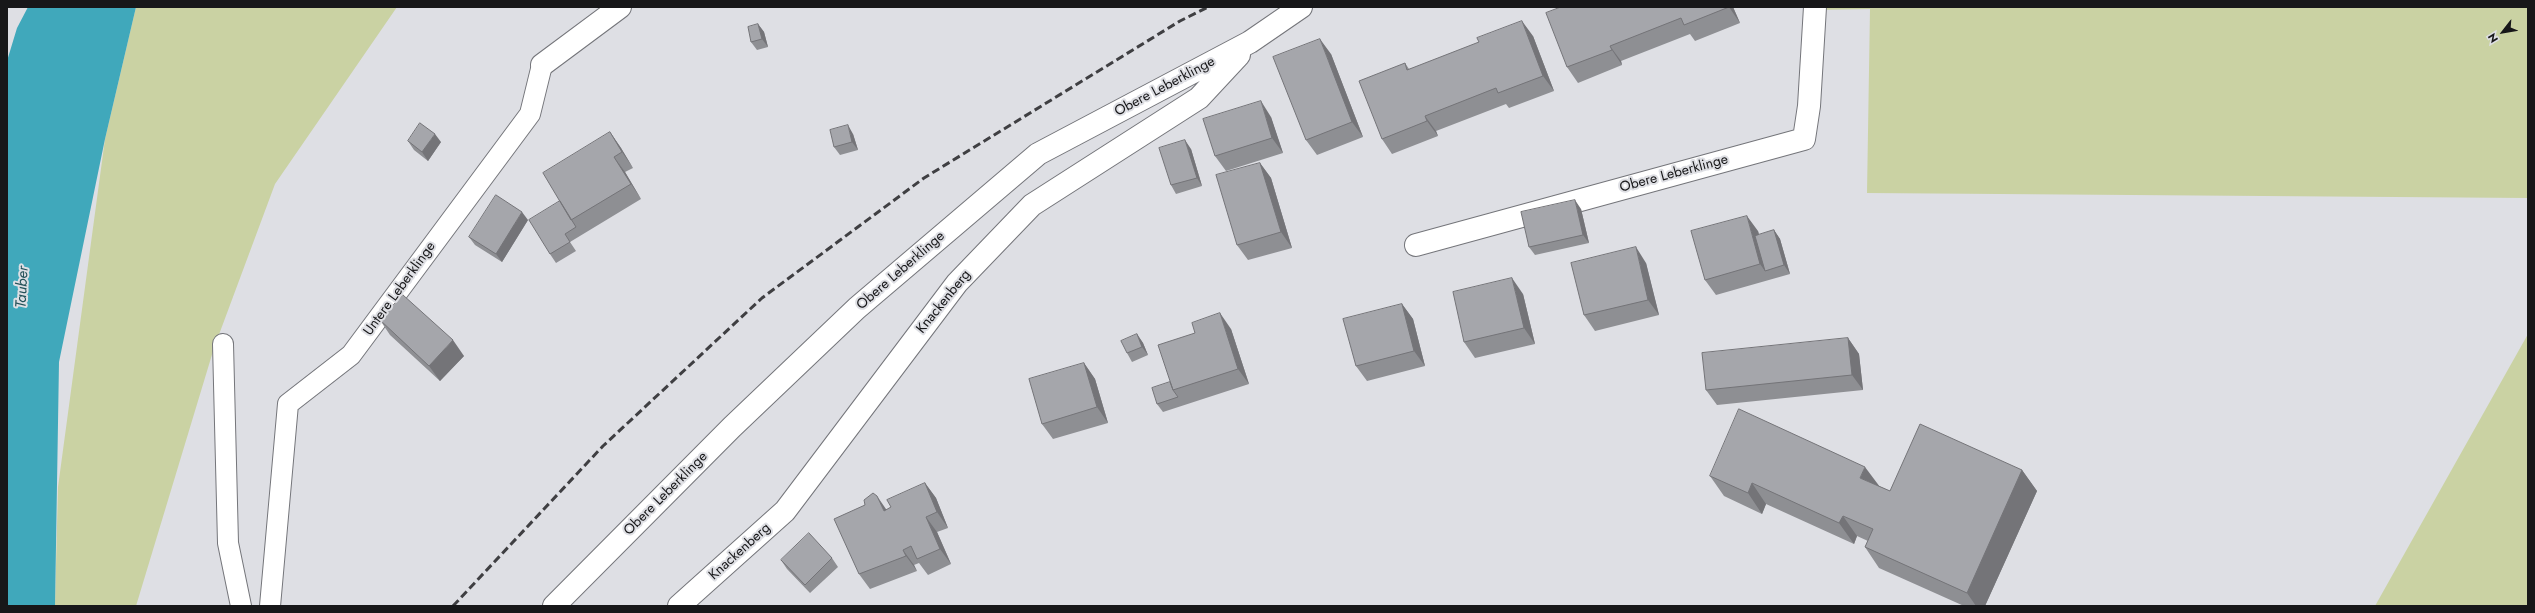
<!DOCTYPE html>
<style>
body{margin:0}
#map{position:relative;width:2535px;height:613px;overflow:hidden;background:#dedfe4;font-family:Jost,sans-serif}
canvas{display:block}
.frame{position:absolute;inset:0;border:8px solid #171719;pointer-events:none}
.north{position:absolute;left:2483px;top:12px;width:40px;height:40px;-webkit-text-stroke:3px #dedfe4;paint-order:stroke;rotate:239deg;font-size:11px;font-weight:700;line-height:16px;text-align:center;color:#171719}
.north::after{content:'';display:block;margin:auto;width:14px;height:18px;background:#171719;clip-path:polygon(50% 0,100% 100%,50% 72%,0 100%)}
</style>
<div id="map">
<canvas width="2535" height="613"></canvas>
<div class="frame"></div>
<div class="north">N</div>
</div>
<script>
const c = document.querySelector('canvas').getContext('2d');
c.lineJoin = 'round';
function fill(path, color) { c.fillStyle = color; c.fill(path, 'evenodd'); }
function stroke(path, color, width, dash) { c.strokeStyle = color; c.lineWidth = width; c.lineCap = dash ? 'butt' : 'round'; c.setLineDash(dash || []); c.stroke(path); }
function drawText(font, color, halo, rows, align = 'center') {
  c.font = font + ' Jost,sans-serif'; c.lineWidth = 4; c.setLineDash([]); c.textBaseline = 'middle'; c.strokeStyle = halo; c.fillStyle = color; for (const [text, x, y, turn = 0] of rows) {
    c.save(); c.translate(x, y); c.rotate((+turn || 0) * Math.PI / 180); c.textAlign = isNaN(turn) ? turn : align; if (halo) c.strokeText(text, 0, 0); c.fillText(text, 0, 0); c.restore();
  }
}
fill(new Path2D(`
 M 136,7 L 397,7 L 275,184 L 214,348 L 136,606 L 55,606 L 58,487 L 105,139 Z
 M 1815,7 L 2528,7 L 2528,198 L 1867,193 L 1870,9 L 1815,10 Z
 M 2528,334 L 2528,606 L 2375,606 Z`), '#cad2a3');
fill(new Path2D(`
 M 28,7 L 136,7 L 105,139 L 59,362 L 55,606 L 7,606 L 7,61 L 17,28 Z`), '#40a8bb');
const lane = new Path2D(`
 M 223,344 L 228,543 L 241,606
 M 270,606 L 288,404 L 351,355 L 530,114 L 542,65`);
const street = new Path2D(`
 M 542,65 L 620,7
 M 1416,245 L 1804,139 L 1809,106 L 1815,7
 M 554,606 L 732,427 L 857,308 L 1038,154 L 1250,42 L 1301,7
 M 679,606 L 785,511 L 957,283 L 1032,205 L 1199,98 L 1239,55`);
stroke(lane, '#74757a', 22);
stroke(street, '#74757a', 24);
stroke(lane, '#fff', 20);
stroke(street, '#fff', 22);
stroke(new Path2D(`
 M 453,606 L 603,446 L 762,298 L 924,178 L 1180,21 L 1208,7`), '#3f3f42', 3, [8, 4]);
fill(new Path2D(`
 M 1561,7 L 1733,7 L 1740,23 L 1695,41 L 1690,34 L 1621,61 L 1622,65 L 1578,83 L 1567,67 Z
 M 758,24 L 764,32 L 768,47 L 757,50 L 751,42 Z
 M 1533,36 L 1554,91 L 1509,108 L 1506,104 L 1436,131 L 1438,136 L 1392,154 L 1382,139 L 1405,63 L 1409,69 Z
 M 1331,54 L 1363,137 L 1317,155 L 1306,140 Z
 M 1271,117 L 1283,153 L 1226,171 L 1215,156 Z
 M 610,132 L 621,148 L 633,168 L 625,172 L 641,199 L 570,242 L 576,251 L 556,263 L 550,254 L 560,201 Z
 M 853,134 L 858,150 L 840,155 L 834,147 Z
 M 408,141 L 441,142 L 428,161 L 414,150 Z
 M 1191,149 L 1202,186 L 1176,194 L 1171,185 Z
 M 1260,163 L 1271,178 L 1292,248 L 1248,260 L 1237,245 Z
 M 1581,209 L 1589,243 L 1535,255 L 1529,247 Z
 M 528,220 L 502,262 L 475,245 L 469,237 Z
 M 1774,230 L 1780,239 L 1790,274 L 1716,295 L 1705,280 L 1758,231 L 1759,235 Z
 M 1646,263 L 1659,315 L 1595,331 L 1584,315 Z
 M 1523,294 L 1535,344 L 1475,358 L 1464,342 Z
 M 1402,304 L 1413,319 L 1425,366 L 1367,381 L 1356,366 Z
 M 380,320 L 464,356 L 440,381 L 390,335 Z
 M 1231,329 L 1249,384 L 1163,412 L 1157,404 L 1170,382 Z
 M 1137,334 L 1143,343 L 1148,355 L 1132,362 L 1127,353 Z
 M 1848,338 L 1859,354 L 1863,390 L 1717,405 L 1706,390 Z
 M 1084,363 L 1095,379 L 1108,423 L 1053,439 L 1042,424 Z
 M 2022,470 L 2037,491 L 1985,606 L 1964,606 L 1879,568 L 1865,547 L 1868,541 L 1857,536 L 1854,544 L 1766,504 L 1762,514 L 1724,496 L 1710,476 L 1879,486 L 1890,491 Z
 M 925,483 L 936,498 L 948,528 L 937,532 L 951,564 L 928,575 L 919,563 L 914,565 L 917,571 L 870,589 L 859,574 L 891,507 Z
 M 832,558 L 838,567 L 810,593 L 787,569 L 781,560 Z`), '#8e8f93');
fill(new Path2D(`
 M 1729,7 L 1733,7 L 1740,23 Z
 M 1522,21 L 1533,36 L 1554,91 L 1543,76 Z
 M 758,24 L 764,32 L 768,47 L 762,39 Z
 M 1320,39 L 1331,54 L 1363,137 L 1352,122 Z
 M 1610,46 L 1621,61 L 1622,65 L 1612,50 Z
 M 1261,101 L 1271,117 L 1283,153 L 1272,138 Z
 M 1425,116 L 1436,131 L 1438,136 L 1427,121 Z
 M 848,125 L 853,134 L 858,150 L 852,142 Z
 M 610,132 L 621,148 L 633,168 L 622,152 Z
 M 435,134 L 441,142 L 428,161 L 422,152 Z
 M 1185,140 L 1191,149 L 1202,186 L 1197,178 Z
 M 614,157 L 625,172 L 641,199 L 631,184 Z
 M 1260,163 L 1271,178 L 1292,248 L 1281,232 Z
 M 1575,200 L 1581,209 L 1589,243 L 1583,235 Z
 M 522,212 L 528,220 L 502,262 L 496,254 Z
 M 1747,216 L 1758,231 L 1769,270 L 1765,271 L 1760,264 Z
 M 1774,230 L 1780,239 L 1790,274 L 1784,265 Z
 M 1636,247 L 1646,263 L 1659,315 L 1648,300 Z
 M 1512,278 L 1523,294 L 1535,344 L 1524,328 Z
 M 1402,304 L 1413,319 L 1425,366 L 1414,351 Z
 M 1220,313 L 1231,329 L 1249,384 L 1238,369 Z
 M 1137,334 L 1143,343 L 1148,355 L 1142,347 Z
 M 1848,338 L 1859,354 L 1863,390 L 1852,375 Z
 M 453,340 L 464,356 L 440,381 L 429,366 Z
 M 1084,363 L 1095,379 L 1108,423 L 1097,407 Z
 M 1865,467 L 1880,487 L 1860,478 Z
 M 2022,470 L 2037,491 L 1985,606 L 1976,606 L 1967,593 Z
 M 925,483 L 936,498 L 948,528 L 937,512 Z
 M 1752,483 L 1766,504 L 1762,514 L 1748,493 Z
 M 877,496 L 888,512 L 884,511 Z
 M 1843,516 L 1857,536 L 1854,544 L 1839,523 Z
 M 926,517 L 937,532 L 951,564 L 940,549 Z
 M 903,550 L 914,565 L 917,571 L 906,556 Z`), '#747478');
const building = new Path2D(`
 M 1561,7 L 1729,7 L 1684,25 L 1681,18 L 1610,46 L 1612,50 L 1567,67 L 1546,13 Z
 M 1522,21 L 1543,76 L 1498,93 L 1496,88 L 1425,116 L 1427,121 L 1382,139 L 1359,81 L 1405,63 L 1407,70 L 1479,42 L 1477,38 Z
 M 758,24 L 762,39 L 751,42 L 748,27 Z
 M 1320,39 L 1352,122 L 1306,140 L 1273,57 Z
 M 1261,101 L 1272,138 L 1215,156 L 1203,119 Z
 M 420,123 L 435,134 L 422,152 L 408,141 Z
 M 848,125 L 852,142 L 834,147 L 830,130 Z
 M 610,132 L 622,152 L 614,157 L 631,184 L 571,220 L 543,173 Z
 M 1185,140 L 1197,178 L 1171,185 L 1159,148 Z
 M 1260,163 L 1281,232 L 1237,245 L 1216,175 Z
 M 496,195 L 522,212 L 496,254 L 469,237 Z
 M 1575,200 L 1583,235 L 1529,247 L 1521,212 Z
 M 560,201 L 576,227 L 565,234 L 570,242 L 550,254 L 529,220 Z
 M 1747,216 L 1760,264 L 1705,280 L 1691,231 Z
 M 1774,230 L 1784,265 L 1765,271 L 1755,236 Z
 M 1636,247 L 1648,300 L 1584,315 L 1571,263 Z
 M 1512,278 L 1524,328 L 1464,342 L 1453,292 Z
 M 403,295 L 453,340 L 429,366 L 380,320 Z
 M 1402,304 L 1414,351 L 1356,366 L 1343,319 Z
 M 1220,313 L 1238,369 L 1173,390 L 1158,345 L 1195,333 L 1192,323 Z
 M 1137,334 L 1142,347 L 1127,353 L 1121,341 Z
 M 1848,338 L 1852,375 L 1706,390 L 1702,353 Z
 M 1084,363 L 1097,407 L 1042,424 L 1029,379 Z
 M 1170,382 L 1173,390 L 1178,397 L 1157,404 L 1152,388 Z
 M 1739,409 L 1865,467 L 1860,478 L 1890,491 L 1920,424 L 2022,470 L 1967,593 L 1865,547 L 1873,529 L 1843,516 L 1839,523 L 1752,483 L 1748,493 L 1710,476 Z
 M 925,483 L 937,512 L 926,517 L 940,549 L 917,559 L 911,546 L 903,550 L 906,556 L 859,574 L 834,519 L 865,505 L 864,500 L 873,493 L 877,496 L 884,511 L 891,507 L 887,500 Z
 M 809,533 L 832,558 L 805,585 L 781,560 Z`);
fill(building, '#a5a6ab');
stroke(building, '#747478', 1);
drawText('14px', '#171719', '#dedfe4', [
 ["Obere Leberklinge",1165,87,-28],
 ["Obere Leberklinge",1674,174,-15],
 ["Obere Leberklinge",901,271,-41],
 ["Untere Leberklinge",400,289,-54],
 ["Knackenberg",944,302,-51],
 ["Obere Leberklinge",666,494,-45],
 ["Knackenberg",740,552,-42]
]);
drawText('italic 15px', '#245159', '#dedfe4', [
 ["Tauber",23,287,-87]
]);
</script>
